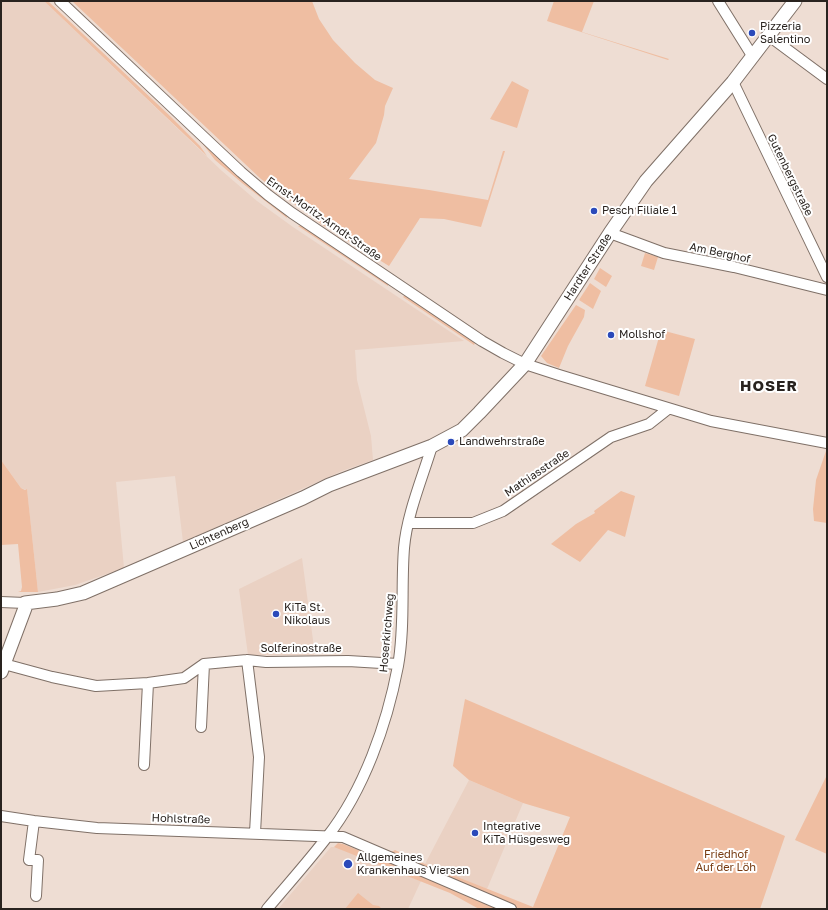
<!DOCTYPE html>
<meta charset="utf-8">
<style>
body{margin:0}
#map{position:relative;width:828px;height:910px;overflow:hidden;background:#eeddd3;font-family:"Golos Text",sans-serif}
canvas{display:block}
.frame{position:absolute;inset:0;border:2px solid #29231f;pointer-events:none}
</style>
<div id="map">
<canvas width="828" height="910"></canvas>
<div class="frame"></div>
</div>
<script>
const c = document.querySelector('canvas').getContext('2d');
c.lineJoin = 'round';
function fill(path, color) { c.fillStyle = color; c.fill(path, 'evenodd'); }
function stroke(path, color, width, dash) { c.strokeStyle = color; c.lineWidth = width; c.lineCap = dash ? 'butt' : 'round'; c.setLineDash(dash || []); c.stroke(path); }
function drawText(font, color, halo, rows, align = 'center') {
  c.font = font + ' "Golos Text",sans-serif'; c.lineWidth = 4; c.setLineDash([]); c.textBaseline = 'middle'; c.strokeStyle = halo; c.fillStyle = color; for (const [text, x, y, turn = 0] of rows) {
    c.save(); c.translate(x, y); c.rotate((+turn || 0) * Math.PI / 180); c.textAlign = isNaN(turn) ? turn : align; if (halo) c.strokeText(text, 0, 0); c.fillText(text, 0, 0); c.restore();
  }
}
fill(new Path2D(`
 M 1,1 L 44,1 L 222,171 L 257,201 L 293,227 L 464,341 L 355,350 L 357,380 L 371,436 L 373,460 L 342,471 L 183,542 L 175,476 L 116,482 L 124,568 L 75,585 L 38,592 L 27,490 L 21,488 L 1,460 Z
 M 302,558 L 313,640 L 314,655 L 248,655 L 239,589 Z
 M 469,780 L 523,803 L 487,889 L 425,864 Z
 M 331,847 L 336,847 L 421,881 L 408,909 L 278,909 Z`), '#ead1c3');
fill(new Path2D(`
 M 44,1 L 48,1 L 170,116 L 200,146 L 207,156 Z
 M 72,1 L 312,1 L 319,19 L 333,40 L 355,63 L 375,80 L 393,88 L 385,106 L 384,115 L 376,143 L 349,179 L 429,190 L 488,200 L 503,151 L 505,151 L 481,227 L 444,219 L 420,218 L 389,266 L 321,224 L 261,179 Z
 M 554,1 L 594,1 L 582,32 L 669,59 L 668,60 L 547,21 Z
 M 512,81 L 529,90 L 517,128 L 490,119 Z
 M 199,139 L 286,213 L 287,218 L 242,183 L 215,160 Z
 M 302,225 L 388,283 L 388,286 L 298,226 Z
 M 645,253 L 658,257 L 654,270 L 641,266 Z
 M 600,268 L 612,276 L 606,287 L 594,279 Z
 M 590,283 L 601,291 L 593,309 L 579,300 Z
 M 405,295 L 475,343 L 474,345 L 403,297 Z
 M 576,305 L 585,310 L 584,317 L 568,346 L 559,368 L 547,363 L 541,356 Z
 M 661,330 L 695,339 L 679,396 L 645,386 Z
 M 827,448 L 827,523 L 814,521 L 813,509 L 816,480 Z
 M 1,460 L 21,488 L 25,490 L 27,489 L 38,592 L 18,592 L 21,591 L 22,587 L 18,544 L 1,545 Z
 M 621,491 L 635,496 L 625,537 L 608,530 L 580,562 L 551,544 L 576,524 L 595,513 L 594,511 Z
 M 465,699 L 785,836 L 760,909 L 520,909 L 389,853 L 395,850 L 425,864 L 533,907 L 570,817 L 523,803 L 469,780 L 453,766 Z
 M 827,775 L 827,854 L 795,840 Z
 M 338,843 L 343,844 L 505,909 L 479,909 L 450,893 L 334,847 Z
 M 358,893 L 373,905 L 379,906 L 382,909 L 345,909 Z`), '#efbea2');
const minor = new Path2D(`
 M 60,1 L 208,141 L 241,172 L 268,195 L 292,213 L 393,281 L 482,341 L 503,353 L 525,364 L 559,375 L 711,421 L 827,443
 M 718,1 L 753,57
 M 769,36 L 827,79
 M 733,82 L 827,277
 M 610,233 L 664,253 L 734,267 L 827,290
 M 409,523 L 473,523 L 503,511 L 611,437 L 649,424 L 668,409
 M 1,602 L 25,603
 M 247,660 L 259,757 L 255,833
 M 4,664 L 52,677 L 96,686 L 148,683 L 184,678 L 204,664 L 247,660 L 266,662 L 348,661 L 398,664
 M 201,727 L 204,664
 M 144,765 L 148,683
 M 1,816 L 34,821 L 97,828 L 343,837 L 511,909
 M 34,821 L 29,860 L 38,860 L 36,896
 M 267,909 C 287,885 308,862 327,837 C 364,790 387,724 398,666 C 405,627 401,587 404,548 C 407,514 422,479 432,446`);
const major = new Path2D(`
 M 1,672 L 25,608 L 25,603 L 57,599 L 83,593 L 303,498 L 329,485 L 432,446 L 462,430 L 479,413 L 525,364 L 610,233 L 646,181 L 733,82 L 795,1`);
stroke(minor, '#7f7067', 12);
stroke(major, '#7f7067', 15);
stroke(minor, '#fff', 10);
stroke(major, '#fff', 13);
for (const [x, y, r, color] of [
 [752,33,4,"#2b4aba"],
 [594,211,4,"#2b4aba"],
 [611,335,4,"#2b4aba"],
 [451,442,4,"#2b4aba"],
 [276,614,4,"#2b4aba"],
 [475,833,4,"#2b4aba"],
 [348,864,5,"#2b4aba"]
]) { const dot = new Path2D(); dot.arc(x, y, r, 0, 2 * Math.PI); c.fillStyle = color; c.fill(dot); stroke(dot, '#fff', 1.5); }
drawText('11px', '#29231f', '#fff', [
 ["Pizzeria",760,27],
 ["Salentino",760,40],
 ["Pesch Filiale 1",602,211],
 ["Mollshof",619,335],
 ["Landwehrstraße",459,442],
 ["KiTa St.",284,608],
 ["Nikolaus",284,621],
 ["Integrative",483,827],
 ["KiTa Hüsgesweg",483,840],
 ["Allgemeines",357,858],
 ["Krankenhaus Viersen",357,871]
], 'left');
drawText('11px', '#29231f', '#fff', [
 ["Gutenbergstraße",790,175,64],
 ["Ernst-Moritz-Arndt-Straße",324,219,35],
 ["Am Berghof",720,253,12],
 ["Hardter Straße",588,267,-57],
 ["Mathiasstraße",537,473,-34],
 ["Lichtenberg",219,534,-24],
 ["Hoserkirchweg",387,633,-85],
 ["Solferinostraße",301,649],
 ["Hohlstraße",181,819,2]
]);
drawText('11px', '#773b11', '#fff', [
 ["Friedhof",726,855],
 ["Auf der Löh",726,868]
]);
c.letterSpacing = '1px';
drawText('bold 15px', '#29231f', '#fff', [
 ["HOSER",769,386]
]);
c.letterSpacing = '0px';
</script>
